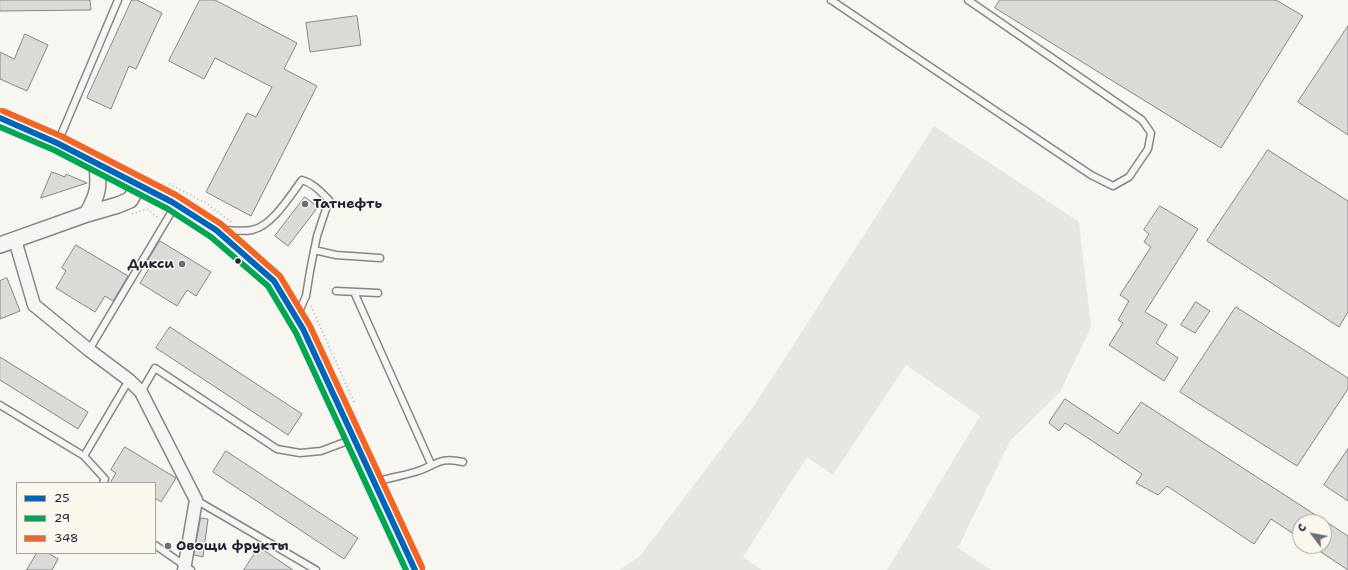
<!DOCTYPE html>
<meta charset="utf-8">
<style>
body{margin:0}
#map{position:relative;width:1348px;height:570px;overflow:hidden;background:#f8f6f0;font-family:"Shantell Sans",sans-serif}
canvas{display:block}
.legend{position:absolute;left:16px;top:482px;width:140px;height:72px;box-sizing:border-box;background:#fbf7ec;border:1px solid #a4a2a5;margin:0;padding:5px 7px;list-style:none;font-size:12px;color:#22223b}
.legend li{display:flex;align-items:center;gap:8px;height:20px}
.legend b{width:20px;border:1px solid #a4a2a5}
.north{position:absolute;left:1292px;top:514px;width:40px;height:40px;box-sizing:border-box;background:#fbf7ec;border:1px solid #a4a2a5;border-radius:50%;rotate:302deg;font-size:11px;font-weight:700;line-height:16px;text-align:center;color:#22223b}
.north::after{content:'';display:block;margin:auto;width:14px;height:18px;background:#6d6c7a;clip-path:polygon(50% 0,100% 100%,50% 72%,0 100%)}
</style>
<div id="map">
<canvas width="1348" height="570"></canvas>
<ul class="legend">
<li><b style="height:5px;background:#0065bd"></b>25</li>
<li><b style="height:5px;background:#00a651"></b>29</li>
<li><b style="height:5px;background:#f26522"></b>348</li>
</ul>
<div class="north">С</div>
</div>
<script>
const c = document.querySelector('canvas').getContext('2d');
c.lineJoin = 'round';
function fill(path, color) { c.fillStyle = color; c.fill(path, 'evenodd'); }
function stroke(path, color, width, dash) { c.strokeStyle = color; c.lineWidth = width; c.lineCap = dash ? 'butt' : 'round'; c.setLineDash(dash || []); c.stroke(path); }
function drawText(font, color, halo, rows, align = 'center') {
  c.font = font + ' "Shantell Sans",sans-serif'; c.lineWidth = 3; c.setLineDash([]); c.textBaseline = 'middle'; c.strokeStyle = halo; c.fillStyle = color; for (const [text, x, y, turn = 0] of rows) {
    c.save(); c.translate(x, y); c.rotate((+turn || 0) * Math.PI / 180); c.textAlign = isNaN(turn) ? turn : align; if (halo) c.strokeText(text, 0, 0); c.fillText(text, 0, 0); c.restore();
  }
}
fill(new Path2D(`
 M 934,126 L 1079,222 L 1091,327 L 1060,392 L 1010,441 L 958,548 L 991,570 L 887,570 L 980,416 L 906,365 L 833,475 L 807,457 L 743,557 L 762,570 L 619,570 L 640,556 L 754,406 Z`), '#e8e6e0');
const building = new Path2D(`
 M 0,0 L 90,0 L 91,10 L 0,11 Z
 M 132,0 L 137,0 L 162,13 L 136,69 L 129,66 L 111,109 L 87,98 Z
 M 200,0 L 215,0 L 297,43 L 284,69 L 317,86 L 251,216 L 206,192 L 247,113 L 256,117 L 272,87 L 215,58 L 204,79 L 169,61 Z
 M 1000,0 L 1276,0 L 1303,16 L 1221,148 L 995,8 Z
 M 357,16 L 361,45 L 310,52 L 306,23 Z
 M 1348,26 L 1348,135 L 1298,102 Z
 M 25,34 L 48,45 L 27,91 L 0,79 L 0,52 L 14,59 Z
 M 1268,150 L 1348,201 L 1348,312 L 1339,327 L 1207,241 Z
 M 52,172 L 65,177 L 66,174 L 87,183 L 41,198 Z
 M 305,197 L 318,207 L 288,246 L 275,236 Z
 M 1160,206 L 1198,229 L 1145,312 L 1167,325 L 1156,343 L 1178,358 L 1164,381 L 1109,345 L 1123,323 L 1118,320 L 1129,301 L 1120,295 L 1151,247 L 1144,242 L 1149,234 L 1144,230 Z
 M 160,241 L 211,272 L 196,296 L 187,290 L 177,306 L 140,283 L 150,267 L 146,264 Z
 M 76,245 L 128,276 L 113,301 L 105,296 L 95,312 L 56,288 L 66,271 L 62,268 Z
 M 7,278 L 20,311 L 0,319 L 0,281 Z
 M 1196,302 L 1210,311 L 1195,333 L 1181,325 Z
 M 1236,307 L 1348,378 L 1348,389 L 1297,466 L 1180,392 Z
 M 170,327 L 302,414 L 288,435 L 156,348 Z
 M 0,357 L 88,412 L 78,429 L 0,380 Z
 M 1065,399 L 1118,434 L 1141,402 L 1348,536 L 1348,570 L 1312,546 L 1324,546 L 1324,522 L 1300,522 L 1300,538 L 1271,519 L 1254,544 L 1167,486 L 1158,495 L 1136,483 L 1142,474 L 1065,423 L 1059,431 L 1049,423 Z
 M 125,447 L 176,478 L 161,502 L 155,498 L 155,483 L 110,483 L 116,473 L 111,470 Z
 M 1348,449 L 1348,501 L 1324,485 Z
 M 226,451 L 358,538 L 344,559 L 213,472 Z
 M 201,518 L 208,519 L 203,557 L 194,555 Z
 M 259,547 L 293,570 L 244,570 Z
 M 37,553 L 48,553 L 58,559 L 52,570 L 27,570 Z`);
fill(building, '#dbdad7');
stroke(building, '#878688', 1);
const service = new Path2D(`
 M 831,0 L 1091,175 L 1113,186 L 1129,177 L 1148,149 L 1151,133 L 1142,120 L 968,0
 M 58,142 L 118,0
 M 223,230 C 233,230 242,232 252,230 C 272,226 290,196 302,180 C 313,183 321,192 329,200 L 317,236 L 310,271 L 306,296 L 297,316
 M 314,250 L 336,255 L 380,258
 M 336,291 L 378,293
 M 354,292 L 431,464
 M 89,350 L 175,206
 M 141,392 L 155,368 L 277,449 L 300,453 L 321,451 L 353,439
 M 0,405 L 84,456
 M 375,482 C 388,478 402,476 415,472 C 436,466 438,456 463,462
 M 103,483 L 105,479 L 84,456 L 129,380
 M 196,500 L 316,570
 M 155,545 L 191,570`);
const minor = new Path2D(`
 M 15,240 L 34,305 L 89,350 L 129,380 L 141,392 L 196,500 L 184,570`);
const tertiary = new Path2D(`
 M 87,214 C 99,193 99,187 97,163
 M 0,245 L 87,214 L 118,205 L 130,200 L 139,185`);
const secondary = new Path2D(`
 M 0,118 L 57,143 L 172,202 L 216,230 L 232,243 L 274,281 L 303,329 L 415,570`);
stroke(service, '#878688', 9);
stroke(minor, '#878688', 15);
stroke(tertiary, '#878688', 18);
stroke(secondary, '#878688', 20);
stroke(new Path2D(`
 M 169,184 L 206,203 L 231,222
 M 132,214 L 147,209 L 158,218
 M 311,306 L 354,402`), '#bcbab9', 2, [1, 3]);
stroke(service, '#f6f5f1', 6);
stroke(minor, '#f6f5f1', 12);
stroke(tertiary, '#f6f5f1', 15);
stroke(secondary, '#f6f5f1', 17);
stroke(new Path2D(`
 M 0,118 L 57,143 L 172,202 L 216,230 L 274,281 L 303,329 L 415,570`), '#0065bd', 6);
stroke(new Path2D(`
 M 0,127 L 54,150 L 168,209 L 211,237 L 268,286 L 296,333 L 406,570`), '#00a651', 6);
stroke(new Path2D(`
 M 3,111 L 61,136 L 176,195 L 221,224 L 280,276 L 310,326 L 422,567`), '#f26522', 6);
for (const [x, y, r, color] of [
 [305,204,4,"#6d6c7a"],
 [238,261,3.5,"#22223b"],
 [182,264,4,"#6d6c7a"],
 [168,546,4,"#6d6c7a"]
]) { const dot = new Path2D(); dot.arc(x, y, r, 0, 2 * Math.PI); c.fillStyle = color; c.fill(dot); stroke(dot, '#fbf7ec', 1.5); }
drawText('bold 14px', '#22223b', '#fbf7ec', [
 ["Татнефть",313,204],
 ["Дикси",174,264,"right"],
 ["Овощи фрукты",176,546]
], 'left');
</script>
